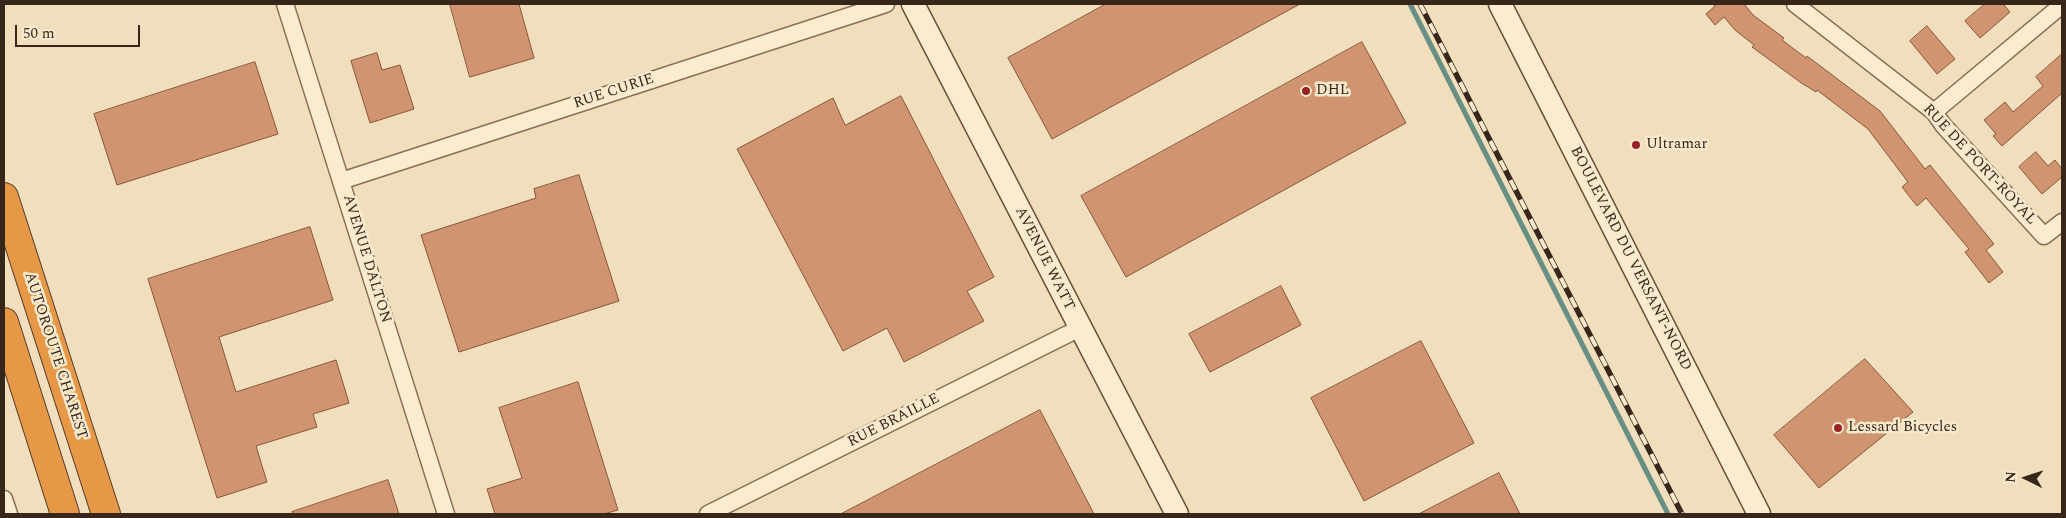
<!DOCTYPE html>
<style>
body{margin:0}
#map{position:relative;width:2066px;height:518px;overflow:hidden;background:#f0debc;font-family:Spectral,serif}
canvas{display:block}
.frame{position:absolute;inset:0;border:5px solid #37271b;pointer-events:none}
.north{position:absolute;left:2001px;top:453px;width:50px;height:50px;-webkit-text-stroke:4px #f7e9cc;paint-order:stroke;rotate:274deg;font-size:14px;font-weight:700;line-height:20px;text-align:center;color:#37271b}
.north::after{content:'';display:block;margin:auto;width:18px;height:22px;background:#37271b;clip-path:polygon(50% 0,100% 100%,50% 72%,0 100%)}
.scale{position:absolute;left:15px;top:25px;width:125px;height:22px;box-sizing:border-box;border:2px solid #37271b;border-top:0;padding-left:6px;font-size:15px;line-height:18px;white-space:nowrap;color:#37271b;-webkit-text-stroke:4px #f7e9cc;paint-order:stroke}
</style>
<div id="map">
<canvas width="2066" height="518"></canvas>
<div class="frame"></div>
<div class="north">N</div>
<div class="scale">50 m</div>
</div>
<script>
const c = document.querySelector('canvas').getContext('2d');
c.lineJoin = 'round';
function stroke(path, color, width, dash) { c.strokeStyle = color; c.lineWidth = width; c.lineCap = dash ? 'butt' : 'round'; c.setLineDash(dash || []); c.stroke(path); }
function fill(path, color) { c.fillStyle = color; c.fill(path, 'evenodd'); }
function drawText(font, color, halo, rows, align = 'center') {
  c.font = font + ' Spectral,serif'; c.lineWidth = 5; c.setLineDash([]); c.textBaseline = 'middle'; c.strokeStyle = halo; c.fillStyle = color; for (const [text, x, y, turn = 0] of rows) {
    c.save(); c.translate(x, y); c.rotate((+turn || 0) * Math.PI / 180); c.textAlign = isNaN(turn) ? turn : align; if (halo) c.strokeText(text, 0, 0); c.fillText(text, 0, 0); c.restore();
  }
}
stroke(new Path2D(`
 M 1410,4 L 1668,514`), '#688f83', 5);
const building = new Path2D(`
 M 450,4 L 519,4 L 534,58 L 470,77 Z
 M 1106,4 L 1300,4 L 1052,139 L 1008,58 Z
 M 1713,4 L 1744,4 L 1753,15 L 1784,38 L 1782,40 L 1806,58 L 1807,56 L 1880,111 L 1925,169 L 1930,165 L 1994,244 L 1986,250 L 2003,272 L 1989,283 L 1965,252 L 1969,249 L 1926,198 L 1917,206 L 1902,187 L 1908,182 L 1868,129 L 1817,90 L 1816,92 L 1800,82 L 1752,47 L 1754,45 L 1735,30 L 1724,17 L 1715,25 L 1706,14 L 1715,6 Z
 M 1985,4 L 2003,4 L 2010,12 L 1980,38 L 1965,21 Z
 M 1927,26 L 1955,59 L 1937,74 L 1910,41 Z
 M 1362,42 L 1406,123 L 1126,277 L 1081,196 Z
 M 377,53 L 382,70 L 400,65 L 414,109 L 370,123 L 351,61 Z
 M 2062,54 L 2062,93 L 2002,146 L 1993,136 L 1996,134 L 1984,120 L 2005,102 L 2013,112 L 2043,86 L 2036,77 Z
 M 255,62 L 278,134 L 117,185 L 94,114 Z
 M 901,96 L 994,277 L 967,291 L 984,321 L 904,362 L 887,328 L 843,351 L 737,149 L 833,98 L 845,125 Z
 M 2036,152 L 2048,166 L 2055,160 L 2062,169 L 2062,177 L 2042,194 L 2019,167 Z
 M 579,175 L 619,301 L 459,352 L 421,235 L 536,198 L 534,189 Z
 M 310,227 L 333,300 L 219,337 L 236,392 L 336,360 L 349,403 L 313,414 L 317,427 L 256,446 L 267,482 L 217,498 L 148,279 Z
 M 1281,286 L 1301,325 L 1210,372 L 1189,334 Z
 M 1421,341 L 1474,443 L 1364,501 L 1311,398 Z
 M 1865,359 L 1913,412 L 1819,488 L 1774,435 Z
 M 578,382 L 618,510 L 604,514 L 495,514 L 487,489 L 522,478 L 499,408 Z
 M 1040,410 L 1094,514 L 841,514 Z
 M 1499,473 L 1520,514 L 1419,514 Z
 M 388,480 L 399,514 L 293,514 L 292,512 Z`);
fill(building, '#d19470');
stroke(building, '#895539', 1);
const street = new Path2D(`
 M 285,4 L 446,514
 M 1795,4 L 1934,112 L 1943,125 L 2044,236 L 2062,222
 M 1934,112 L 2062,5
 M 341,181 L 886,4
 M 4,499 L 9,514
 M 708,514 L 1080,328`);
const secondary = new Path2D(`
 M 913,4 L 1177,514
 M 1500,4 L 1759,514`);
const highway = new Path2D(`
 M 4,197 L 106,514
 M 4,322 L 65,514`);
stroke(street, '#896e55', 19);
stroke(secondary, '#6a4f38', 25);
stroke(highway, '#563c2a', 30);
stroke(street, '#fbecd0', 16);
stroke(secondary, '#fbecd0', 22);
stroke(highway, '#e79846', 28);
const rail = new Path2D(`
 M 1420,4 L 1682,514`);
stroke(rail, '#37271b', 5.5);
stroke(rail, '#f7e9cc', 4, [11]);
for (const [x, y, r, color] of [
 [1306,91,5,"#9b2128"],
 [1636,145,5,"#9b2128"],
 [1838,428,5,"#9b2128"]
]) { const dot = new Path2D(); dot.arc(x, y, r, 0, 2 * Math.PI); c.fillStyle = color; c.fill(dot); stroke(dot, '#f7e9cc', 2); }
drawText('15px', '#37271b', '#f7e9cc', [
 ["DHL",1316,91],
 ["Ultramar",1646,145],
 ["Lessard Bicycles",1848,428]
], 'left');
drawText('15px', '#37271b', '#f7e9cc', [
 ["RUE CURIE",614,92,-18],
 ["RUE DE PORT-ROYAL",1979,165,47],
 ["AVENUE DALTON",366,259,73],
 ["AVENUE WATT",1044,259,63],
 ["BOULEVARD DU VERSANT-NORD",1630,259,63],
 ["AUTOROUTE CHAREST",55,356,72],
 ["RUE BRAILLE",894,421,-27]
]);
</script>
